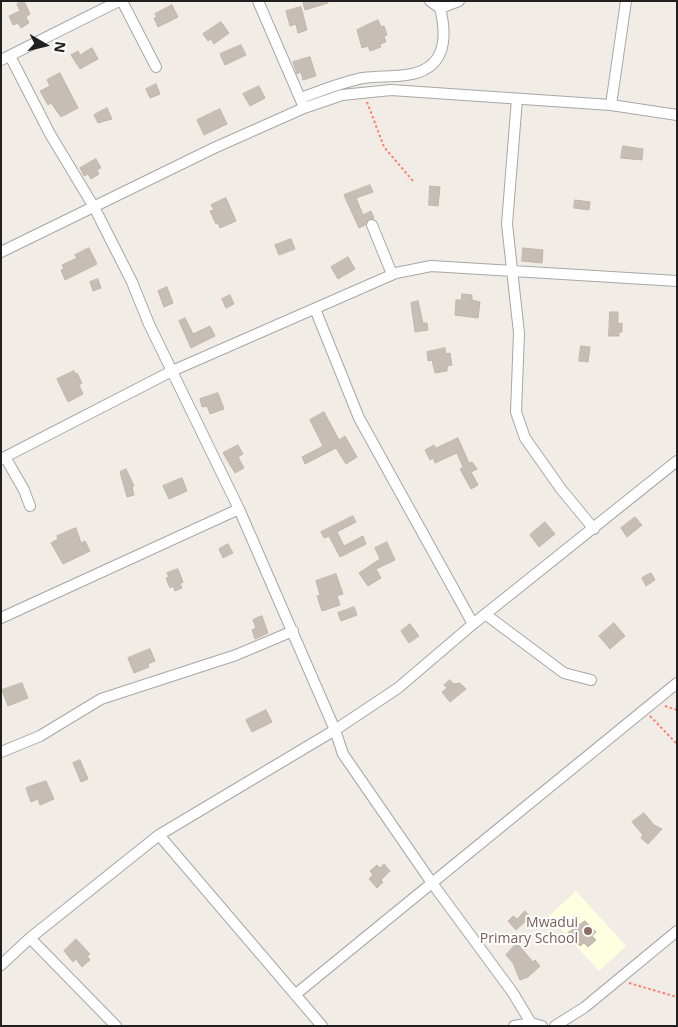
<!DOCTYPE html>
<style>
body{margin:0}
#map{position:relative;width:678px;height:1027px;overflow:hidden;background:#f1ede6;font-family:"Open Sans",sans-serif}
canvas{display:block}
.frame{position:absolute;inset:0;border:2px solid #202020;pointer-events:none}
.north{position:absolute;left:20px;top:20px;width:50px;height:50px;-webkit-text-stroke:4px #fff;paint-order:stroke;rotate:98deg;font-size:14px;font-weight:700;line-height:20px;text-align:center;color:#202020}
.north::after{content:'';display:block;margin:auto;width:18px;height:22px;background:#202020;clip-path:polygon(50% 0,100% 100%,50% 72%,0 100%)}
</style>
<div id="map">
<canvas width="678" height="1027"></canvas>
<div class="frame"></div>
<div class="north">N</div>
</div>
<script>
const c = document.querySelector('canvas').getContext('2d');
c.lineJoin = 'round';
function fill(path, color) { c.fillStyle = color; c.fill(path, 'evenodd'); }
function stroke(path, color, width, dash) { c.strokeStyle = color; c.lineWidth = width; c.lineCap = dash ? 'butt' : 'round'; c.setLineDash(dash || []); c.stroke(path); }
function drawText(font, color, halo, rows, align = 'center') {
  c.font = font + ' "Open Sans",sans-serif'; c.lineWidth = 4; c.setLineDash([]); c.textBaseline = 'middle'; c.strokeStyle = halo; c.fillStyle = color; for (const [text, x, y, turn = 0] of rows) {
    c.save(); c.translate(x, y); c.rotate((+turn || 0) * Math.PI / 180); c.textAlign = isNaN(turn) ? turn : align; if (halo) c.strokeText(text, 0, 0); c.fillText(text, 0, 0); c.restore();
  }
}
fill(new Path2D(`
 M 576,891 L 626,946 L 599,971 L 549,916 Z`), '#feffe0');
const building = new Path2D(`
 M 24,1 L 30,14 L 26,17 L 29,23 L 21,28 L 18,23 L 13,25 L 9,16 L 20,11 L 17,4 Z
 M 307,1 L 328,1 L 328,3 L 305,10 L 303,3 Z
 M 172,5 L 178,17 L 158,27 L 154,18 L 157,17 L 155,14 Z
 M 301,7 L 307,30 L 298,33 L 296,24 L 290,26 L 286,11 Z
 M 378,20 L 381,27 L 384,26 L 387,35 L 384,36 L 386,42 L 380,44 L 381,47 L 370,51 L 368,46 L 362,48 L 357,30 Z
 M 221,22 L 229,33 L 214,44 L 211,39 L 208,41 L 203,34 Z
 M 241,45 L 246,55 L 225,65 L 220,54 Z
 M 92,48 L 98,59 L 80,69 L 71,55 L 78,51 L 80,55 Z
 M 310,57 L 316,76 L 303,80 L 301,72 L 297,74 L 293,62 Z
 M 60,73 L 78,108 L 61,117 L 51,103 L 48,105 L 40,91 L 50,86 L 47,80 Z
 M 156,84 L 160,94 L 150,98 L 146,89 Z
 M 259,86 L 265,98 L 250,106 L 243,94 Z
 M 107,108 L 112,119 L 98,123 L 94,115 Z
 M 220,109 L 227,124 L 204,135 L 197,120 Z
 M 623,146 L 643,149 L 642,160 L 621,158 Z
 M 96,159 L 101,168 L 97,170 L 99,174 L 91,179 L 88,174 L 84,176 L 80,168 Z
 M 370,185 L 373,192 L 356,198 L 363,215 L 371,211 L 374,218 L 369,219 L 365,225 L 359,228 L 344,195 Z
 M 430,186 L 440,187 L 438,206 L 429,205 Z
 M 226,198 L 236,221 L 220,228 L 218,223 L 216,224 L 210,211 L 214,210 L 211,205 Z
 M 575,200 L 590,202 L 589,210 L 574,208 Z
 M 291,239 L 295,249 L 279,255 L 275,245 Z
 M 89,248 L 97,264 L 65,280 L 61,270 L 64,269 L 62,265 L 77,258 L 75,255 Z
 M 523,248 L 543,250 L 542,263 L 522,261 Z
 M 348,257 L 355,269 L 338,279 L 331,267 Z
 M 98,279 L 101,288 L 93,291 L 90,282 Z
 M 167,287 L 173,303 L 164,307 L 158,291 Z
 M 462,294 L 472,295 L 472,300 L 480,302 L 478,318 L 455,315 L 456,300 L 461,300 Z
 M 230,295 L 234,304 L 226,308 L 222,299 Z
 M 418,301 L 423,323 L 427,323 L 428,330 L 415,332 L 411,303 Z
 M 610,312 L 618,312 L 618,324 L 622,323 L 622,332 L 619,332 L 619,336 L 609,336 Z
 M 185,318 L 193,334 L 210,326 L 215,336 L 191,348 L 179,321 Z
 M 581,346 L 590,347 L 588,362 L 579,361 Z
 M 445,348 L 446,354 L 450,353 L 452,365 L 447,366 L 447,371 L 435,373 L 432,360 L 428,361 L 427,352 Z
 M 74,371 L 75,374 L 77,373 L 82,383 L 79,385 L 83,394 L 68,402 L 57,379 Z
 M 218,393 L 224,409 L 210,414 L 207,406 L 202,407 L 200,399 Z
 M 324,412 L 339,440 L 345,436 L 357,457 L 346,464 L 336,448 L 305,464 L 302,457 L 323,446 L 310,420 Z
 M 458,438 L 469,463 L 472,462 L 477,469 L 471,472 L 478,485 L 471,489 L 460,469 L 463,467 L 457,453 L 435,463 L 433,458 L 430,460 L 425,450 L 434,445 L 436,448 Z
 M 238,445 L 243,454 L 238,457 L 244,468 L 235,473 L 223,453 Z
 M 126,469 L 134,486 L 132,487 L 134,495 L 127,497 L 120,472 Z
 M 182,478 L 187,491 L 169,499 L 163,486 Z
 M 353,516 L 356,522 L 337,532 L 344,546 L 363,536 L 366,544 L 340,557 L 329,536 L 324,538 L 321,532 Z
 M 635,517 L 642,525 L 627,537 L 621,528 Z
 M 545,522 L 555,534 L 539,547 L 530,535 Z
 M 76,528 L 81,543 L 85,541 L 90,551 L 63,564 L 51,543 L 58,539 L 57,536 Z
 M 387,542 L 395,560 L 376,569 L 381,578 L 368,586 L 359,573 L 380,559 L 375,548 Z
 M 228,544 L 233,553 L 223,558 L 219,549 Z
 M 178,569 L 183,582 L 180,584 L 182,588 L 175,591 L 173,586 L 170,588 L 166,578 L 169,577 L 167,573 Z
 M 651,573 L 655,580 L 646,586 L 642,578 Z
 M 336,574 L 343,594 L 337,596 L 340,605 L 322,611 L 317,596 L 320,595 L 316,581 Z
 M 354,607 L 357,615 L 341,621 L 338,613 Z
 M 262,616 L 268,633 L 255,639 L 252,630 L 256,628 L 253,620 Z
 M 614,623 L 625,636 L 610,649 L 599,636 Z
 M 410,624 L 419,636 L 409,643 L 401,631 Z
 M 150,649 L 155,661 L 148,664 L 149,667 L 134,673 L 128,658 Z
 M 450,680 L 453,684 L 460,683 L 466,689 L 450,702 L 442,692 L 447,688 L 444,685 Z
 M 22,683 L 28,698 L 8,706 L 2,690 Z
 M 266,710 L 272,722 L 252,732 L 246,720 Z
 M 80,760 L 88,779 L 81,782 L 73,763 Z
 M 46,781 L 54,799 L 40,805 L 38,799 L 31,802 L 26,788 Z
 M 644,813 L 654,825 L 662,829 L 648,844 L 641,838 L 643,835 L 632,822 Z
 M 384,864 L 390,871 L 381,880 L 383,882 L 377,888 L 369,879 L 373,875 L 370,871 L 377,865 L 380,868 Z
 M 525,911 L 530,917 L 516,930 L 508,921 L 513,916 L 517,919 Z
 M 585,921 L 596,932 L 592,936 L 596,940 L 588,947 L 584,943 L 580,946 L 568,933 Z
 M 76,939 L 90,954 L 87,956 L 90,960 L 82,967 L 76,959 L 73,962 L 64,951 Z
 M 517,943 L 533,962 L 535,960 L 540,966 L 528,977 L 520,980 L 513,963 L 506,955 Z`);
fill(building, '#c6bdb5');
stroke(building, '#c3b5a7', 1);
const street = new Path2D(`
 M 122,1 L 156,67
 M 258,1 L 303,105
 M 430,1 L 440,8 L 459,1
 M 10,56 L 50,134 L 94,207 L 132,282 L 149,324 L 239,509 L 335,730 L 343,754 L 432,883 L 513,993 L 531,1023
 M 1,60 L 119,1
 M 300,98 C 321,91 342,82 363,78 C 377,76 392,77 406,75 C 445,70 448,40 440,8
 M 517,99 L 507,224 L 519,333 L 516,412 L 525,438 L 561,489 L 594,529
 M 611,105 L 626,1
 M 372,225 L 392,274
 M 1,252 L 214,148 L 304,108 L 342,95 L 391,90 L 611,105 L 677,115
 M 315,309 L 359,418 L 473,624
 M 5,457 L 24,490 L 30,506
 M 1,459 L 172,371 L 396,273 L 431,266 L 677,281
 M 485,614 L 564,673 L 591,680
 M 1,618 L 239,509
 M 1,752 L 40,736 L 101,699 L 236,655 L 293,631
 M 159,835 L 322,1026
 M 30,938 L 116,1026
 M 1,965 L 30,938 L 159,835 L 335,730 L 398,688 L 473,624 L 677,461
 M 296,994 L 677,683
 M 514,1026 L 531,1023 L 542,1026
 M 555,1026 L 585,1007 L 677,931`);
stroke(street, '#a7a7a7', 12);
stroke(new Path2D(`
 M 367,102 L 384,147 L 413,181
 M 665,706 L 677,710
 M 650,716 L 677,744
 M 629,983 L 677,997`), '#ff7e68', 2, [2.5, 2.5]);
stroke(street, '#fff', 10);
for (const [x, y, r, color] of [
 [588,931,5,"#8d6e63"]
]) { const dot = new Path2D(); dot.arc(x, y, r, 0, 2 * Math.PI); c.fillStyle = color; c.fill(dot); stroke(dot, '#fff', 2); }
drawText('14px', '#785e54', '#fff', [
 ["Mwadui",578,923],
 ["Primary School",578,939]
], 'right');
</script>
